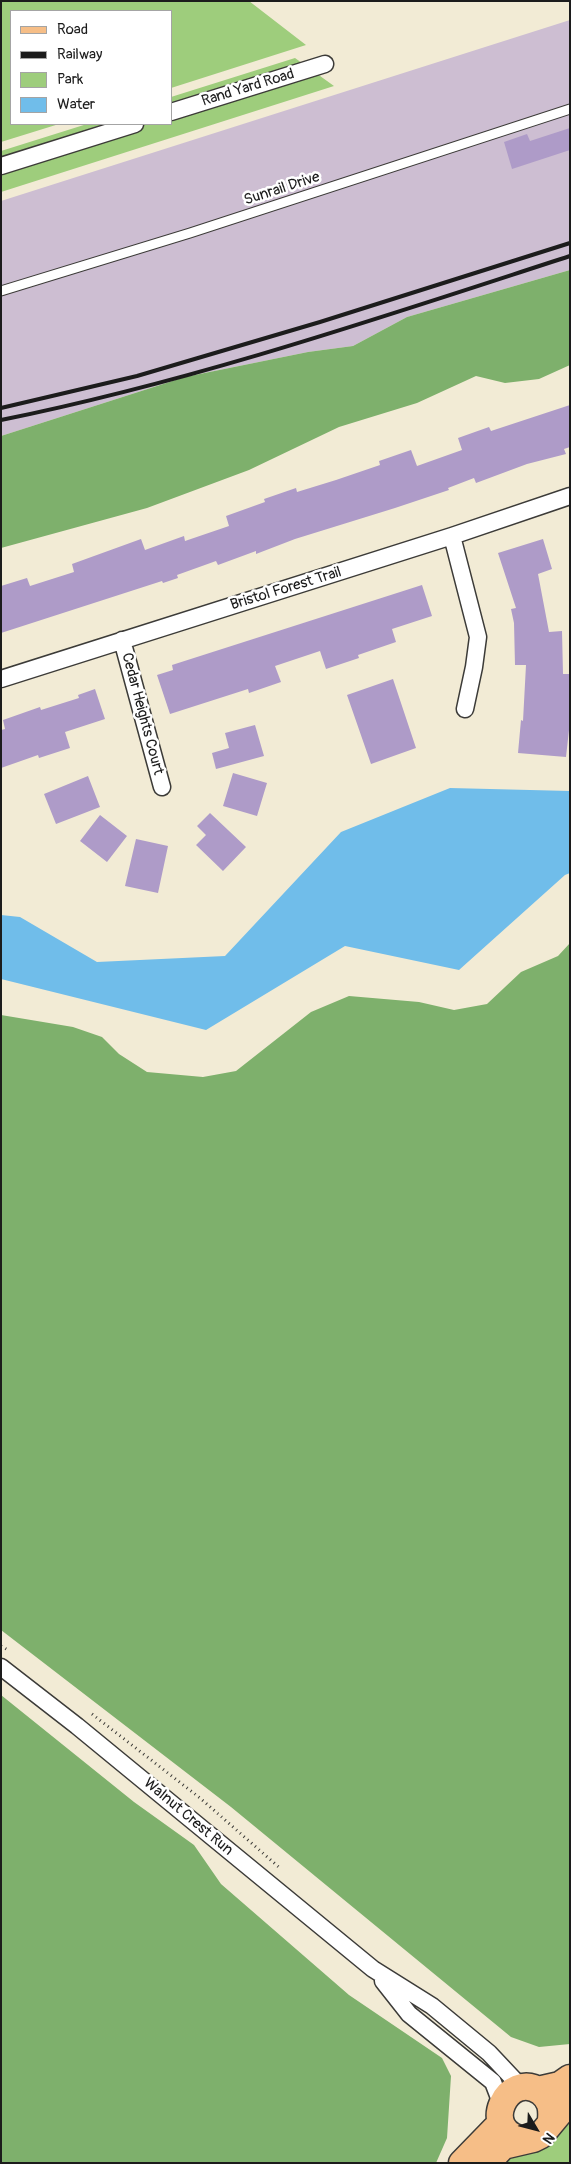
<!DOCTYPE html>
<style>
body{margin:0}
#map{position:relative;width:571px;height:2164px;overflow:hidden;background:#f2ebd5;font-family:Pangolin,sans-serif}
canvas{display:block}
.frame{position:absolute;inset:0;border:2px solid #1c1c1c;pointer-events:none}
.legend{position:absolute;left:10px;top:10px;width:162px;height:115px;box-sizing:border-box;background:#fff;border:1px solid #a4a4a4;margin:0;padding:6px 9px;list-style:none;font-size:15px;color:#1c1c1c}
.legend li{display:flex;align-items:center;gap:10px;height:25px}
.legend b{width:25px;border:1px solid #a4a4a4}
.north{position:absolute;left:511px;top:2104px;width:50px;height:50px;-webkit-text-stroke:4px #fff;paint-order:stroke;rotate:127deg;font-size:14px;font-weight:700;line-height:20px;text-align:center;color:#1c1c1c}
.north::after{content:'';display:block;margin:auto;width:18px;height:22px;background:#1c1c1c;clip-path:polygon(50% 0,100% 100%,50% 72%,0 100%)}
</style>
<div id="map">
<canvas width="571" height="2164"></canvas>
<div class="frame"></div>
<ul class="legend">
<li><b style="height:6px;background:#f6be87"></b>Road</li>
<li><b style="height:6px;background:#1c1c1c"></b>Railway</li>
<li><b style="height:14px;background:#9ecd7c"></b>Park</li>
<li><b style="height:14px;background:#70bdea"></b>Water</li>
</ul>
<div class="north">N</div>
</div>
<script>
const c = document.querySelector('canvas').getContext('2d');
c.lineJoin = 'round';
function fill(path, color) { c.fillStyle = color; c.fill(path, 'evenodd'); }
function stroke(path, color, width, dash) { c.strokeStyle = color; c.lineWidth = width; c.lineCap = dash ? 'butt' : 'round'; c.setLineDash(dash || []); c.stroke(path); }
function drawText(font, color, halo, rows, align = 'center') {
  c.font = font + ' Pangolin,sans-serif'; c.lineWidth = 5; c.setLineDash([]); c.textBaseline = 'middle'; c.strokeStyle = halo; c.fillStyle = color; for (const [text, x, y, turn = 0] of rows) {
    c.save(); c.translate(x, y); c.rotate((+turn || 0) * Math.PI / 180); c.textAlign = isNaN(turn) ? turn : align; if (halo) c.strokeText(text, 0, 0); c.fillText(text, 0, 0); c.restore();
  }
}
fill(new Path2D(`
 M 570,20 L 570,270 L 407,317 L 353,346 L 308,352 L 185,377 L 1,436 L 1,201 Z`), '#cdbed2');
fill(new Path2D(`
 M 1,1 L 249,1 L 306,45 L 171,88 L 171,11 L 11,11 L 11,124 L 59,124 L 1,142 Z
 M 295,58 L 334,86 L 1,192 L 1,151 L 87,124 L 171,124 L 171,97 Z
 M 570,2115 L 570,2163 L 496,2163 Z`), '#9ecd7c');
fill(new Path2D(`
 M 570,270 L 570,365 L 539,379 L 505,383 L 476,376 L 417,403 L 339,427 L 249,470 L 147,508 L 1,548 L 1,436 L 185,377 L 308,352 L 353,346 L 407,317 Z
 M 570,943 L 570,2044 L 539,2047 L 511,2037 L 231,1807 L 1,1630 L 1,1015 L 73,1027 L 102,1037 L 119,1054 L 147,1072 L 203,1077 L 236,1071 L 311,1012 L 349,996 L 419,1002 L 454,1010 L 487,1004 L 521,972 L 558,956 Z
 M 1,1695 L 134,1802 L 194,1845 L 221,1884 L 349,1995 L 442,2058 L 451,2076 L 447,2138 L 436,2163 L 1,2163 Z`), '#7eb06c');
fill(new Path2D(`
 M 450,788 L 570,791 L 570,873 L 565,875 L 459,970 L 345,946 L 206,1030 L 1,979 L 1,915 L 20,917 L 97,962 L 225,956 L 341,832 Z`), '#70bdea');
fill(new Path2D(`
 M 570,128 L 570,150 L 512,169 L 504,142 L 527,134 L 530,141 Z
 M 570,405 L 570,447 L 564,449 L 566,454 L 527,464 L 476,483 L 474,478 L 448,488 L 449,490 L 395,508 L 295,539 L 256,554 L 256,551 L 218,565 L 216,561 L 177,575 L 178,578 L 163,583 L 162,581 L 1,633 L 1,586 L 27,578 L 30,586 L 74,572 L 72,564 L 141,539 L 145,550 L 184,536 L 185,541 L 229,526 L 226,516 L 265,502 L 264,499 L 296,488 L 297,492 L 336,480 L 380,465 L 379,461 L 411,450 L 417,466 L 462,450 L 458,438 L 489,427 L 491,431 Z
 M 543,539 L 552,569 L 538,574 L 549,632 L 562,631 L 563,674 L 570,674 L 570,721 L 566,757 L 518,753 L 521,720 L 523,721 L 526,665 L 515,665 L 514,623 L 511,609 L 516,608 L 498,553 Z
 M 422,585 L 432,616 L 392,629 L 396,642 L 358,655 L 359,658 L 326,669 L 320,651 L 275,666 L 281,682 L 249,693 L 248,689 L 170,714 L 157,675 L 173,670 L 172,665 Z
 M 393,679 L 416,748 L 371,764 L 347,695 Z
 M 95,689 L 105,719 L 65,732 L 70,748 L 39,758 L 38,755 L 1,768 L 1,730 L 5,729 L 3,720 L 40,707 L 41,710 L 79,698 L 78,695 Z
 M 255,725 L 264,756 L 216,769 L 212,753 L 229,748 L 225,733 Z
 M 233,773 L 267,783 L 257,816 L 223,806 Z
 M 88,776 L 100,807 L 56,824 L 44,794 Z
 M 210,813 L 246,847 L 223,871 L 196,845 L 206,835 L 197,826 Z
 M 100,815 L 127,836 L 107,862 L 80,841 Z
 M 136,839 L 168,846 L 158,893 L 125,886 Z`), '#ae9bc8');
const service = new Path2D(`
 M 1,291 L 190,233 L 570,109`);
const minor = new Path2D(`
 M 171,112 L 325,64
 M 1,166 L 135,124
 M 452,536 L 478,637 L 474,667 L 465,709
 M 122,640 L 162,787
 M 1,679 L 452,536 L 570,496
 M 1,1667 L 77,1726 L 373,1969 L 432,2006 L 489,2053 L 521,2087
 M 383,1981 L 409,2014 L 493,2082 L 501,2103`);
const primary = new Path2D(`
 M 538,2090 L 560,2085 L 570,2078
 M 525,2140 C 476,2132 508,2068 541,2092 C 551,2100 552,2109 551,2120
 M 462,2163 L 495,2129
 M 487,2163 L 503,2146 L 533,2139 L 541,2135 L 570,2100`);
stroke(service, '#3c3b38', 11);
stroke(minor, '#3c3b38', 19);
stroke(primary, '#3c3b38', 29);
stroke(new Path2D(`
 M 1,1646 L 8,1650
 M 92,1714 L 200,1798 L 281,1869`), '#3c3b38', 3, [1, 4]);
stroke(service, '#fff', 9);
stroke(minor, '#fff', 16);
stroke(primary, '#f6be87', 26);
stroke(new Path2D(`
 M 1,408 L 137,376 L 320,322 L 570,243
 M 1,420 C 194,381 382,317 570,256`), '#1c1c1c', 4);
drawText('15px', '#1c1c1c', '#fff', [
 ["Rand Yard Road",248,88,-17],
 ["Sunrail Drive",282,189,-18],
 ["Bristol Forest Trail",286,589,-17],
 ["Cedar Heights Court",142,714,75],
 ["Walnut Crest Run",188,1817,40]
]);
</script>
